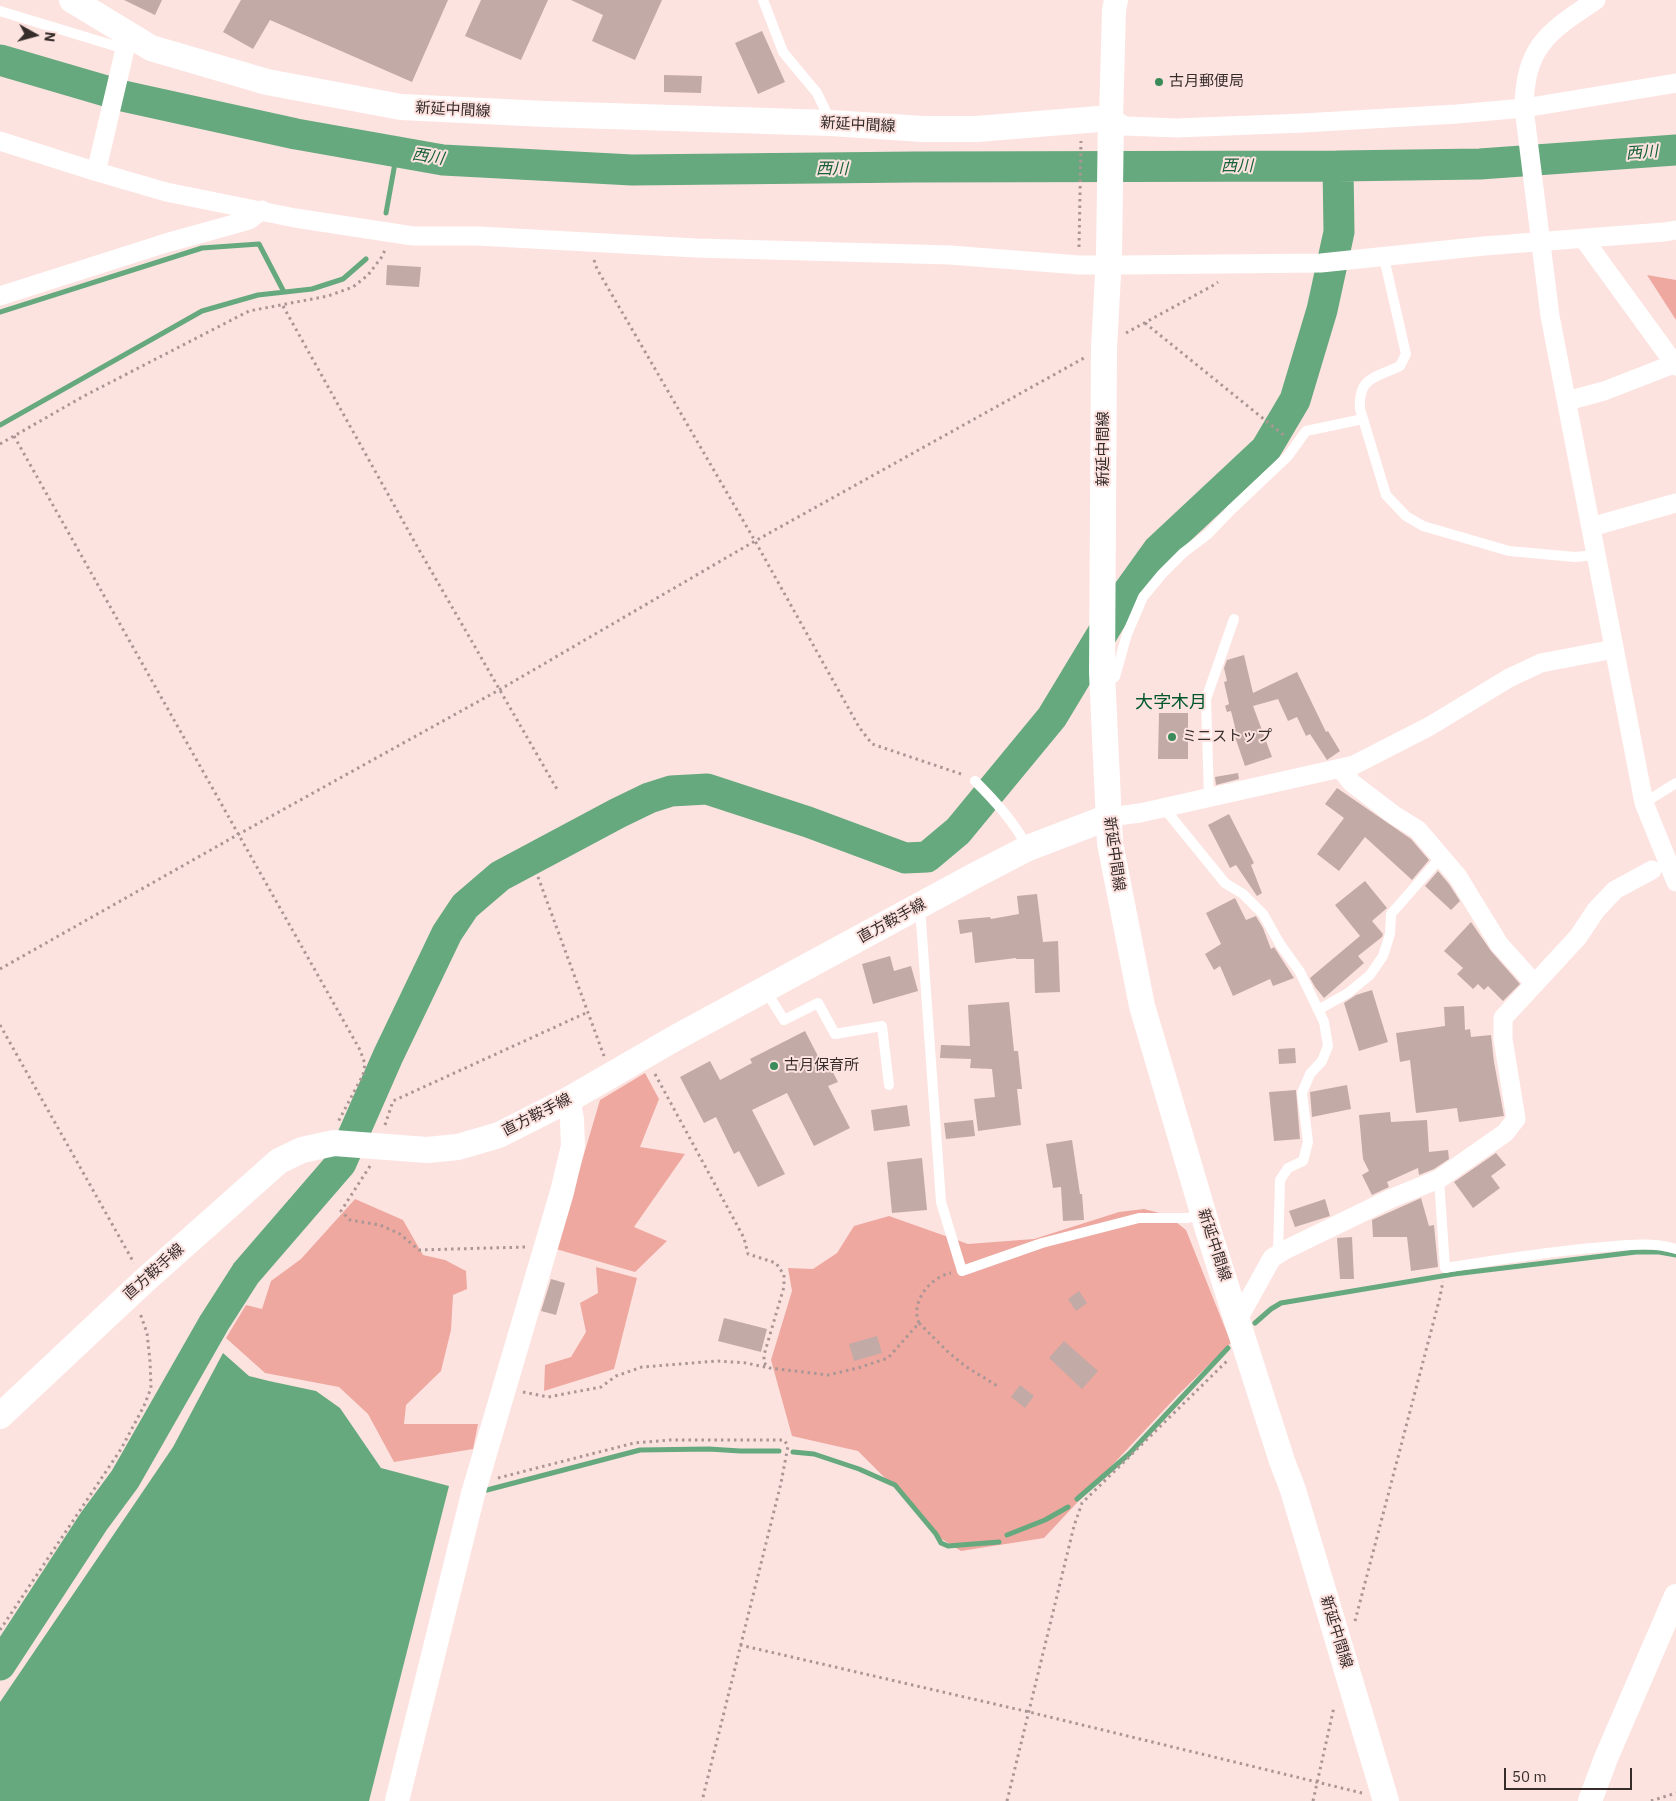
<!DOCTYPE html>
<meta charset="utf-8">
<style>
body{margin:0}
#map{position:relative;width:1676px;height:1801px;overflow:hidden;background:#fde3e0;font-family:"IBM Plex Sans",sans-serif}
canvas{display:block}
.north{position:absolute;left:10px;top:10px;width:50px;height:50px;-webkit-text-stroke:4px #fde3e0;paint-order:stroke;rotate:97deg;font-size:14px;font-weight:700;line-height:20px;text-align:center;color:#362d2b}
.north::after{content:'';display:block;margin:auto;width:18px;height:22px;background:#362d2b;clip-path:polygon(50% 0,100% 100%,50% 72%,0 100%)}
.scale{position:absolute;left:1504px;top:1768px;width:128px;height:22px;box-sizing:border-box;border:2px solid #362d2b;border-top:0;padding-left:6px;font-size:15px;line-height:18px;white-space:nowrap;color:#362d2b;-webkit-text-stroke:4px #fde3e0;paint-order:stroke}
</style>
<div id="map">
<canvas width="1676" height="1801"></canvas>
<div class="north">N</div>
<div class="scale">50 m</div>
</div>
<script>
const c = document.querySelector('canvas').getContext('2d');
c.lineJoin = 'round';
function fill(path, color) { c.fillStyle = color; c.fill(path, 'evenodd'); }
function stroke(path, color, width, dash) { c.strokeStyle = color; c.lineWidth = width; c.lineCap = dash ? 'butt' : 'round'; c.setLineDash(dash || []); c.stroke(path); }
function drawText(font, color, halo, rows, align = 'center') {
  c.font = font + ' "IBM Plex Sans","Noto Sans JP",sans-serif'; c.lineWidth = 4; c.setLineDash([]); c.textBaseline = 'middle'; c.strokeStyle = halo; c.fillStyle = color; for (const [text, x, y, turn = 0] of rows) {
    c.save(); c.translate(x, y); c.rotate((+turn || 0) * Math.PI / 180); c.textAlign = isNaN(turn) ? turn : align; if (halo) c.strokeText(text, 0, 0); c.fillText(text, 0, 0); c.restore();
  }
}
fill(new Path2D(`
 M 1647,275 L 1676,280 L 1676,320 Z
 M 645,1073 L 659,1099 L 640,1147 L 685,1154 L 634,1227 L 667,1241 L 635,1272 L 556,1249 L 600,1100 Z
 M 355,1199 L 403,1220 L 423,1255 L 445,1260 L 466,1271 L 467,1289 L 453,1295 L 451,1330 L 441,1371 L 406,1405 L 404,1424 L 478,1424 L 473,1449 L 394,1462 L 368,1414 L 339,1387 L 265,1373 L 226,1338 L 246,1305 L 262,1309 L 271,1281 L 301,1259 Z
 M 1144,1209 L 1167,1215 L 1186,1230 L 1231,1343 L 1177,1396 L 1044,1538 L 961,1551 L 935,1535 L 895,1488 L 858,1451 L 792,1436 L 771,1360 L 792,1291 L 788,1268 L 813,1269 L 837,1253 L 854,1226 L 889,1216 L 968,1244 L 1034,1239 L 1119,1212 Z
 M 596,1267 L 637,1278 L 614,1369 L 544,1391 L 545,1365 L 571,1357 L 586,1332 L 580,1303 L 598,1293 Z`), '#eea89f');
fill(new Path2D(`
 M 223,1353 L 249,1376 L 269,1381 L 316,1391 L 340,1408 L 381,1468 L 449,1486 L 369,1801 L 0,1801 L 0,1702 L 173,1447 Z`), '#67a97e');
stroke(new Path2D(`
 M 386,213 L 397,152
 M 0,312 L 202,248 L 259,244 L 284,292
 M 0,425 L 202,311 L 258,295 L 312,289 L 343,279 L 366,259
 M 1255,1323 L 1271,1309 L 1281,1303 L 1454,1274 L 1636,1252 L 1659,1252 L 1676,1255
 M 793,1452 L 814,1454 L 859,1469 L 895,1485 L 936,1534 L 941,1543 L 948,1546 L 999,1542
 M 487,1490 L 640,1450 L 709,1449 L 740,1451 L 779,1451
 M 1077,1499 L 1129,1454 L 1228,1348
 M 1007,1535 L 1045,1520 L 1068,1507`), '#67a97e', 5);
stroke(new Path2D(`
 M 0,60 L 123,96 L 296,134 L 443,160 L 632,170 L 914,167 L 1338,166 L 1480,164 L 1676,150
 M 0,1665 L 94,1521 L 125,1479 L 214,1323 L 246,1273 L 341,1163 L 388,1056 L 447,933 L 465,906 L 500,876 L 618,813 L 649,798 L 671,791 L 707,789 L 808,822 L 905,858 L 927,857 L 958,831 L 1052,717 L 1125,596 L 1158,550 L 1266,449 L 1295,400 L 1322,310 L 1339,232 L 1338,166`), '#67a97e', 31);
fill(new Path2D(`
 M 124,0 L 162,0 L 155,15 Z
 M 241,0 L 448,0 L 412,82 L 270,20 L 253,49 L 223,32 Z
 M 481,0 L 548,0 L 521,60 L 465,36 Z
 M 571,0 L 662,0 L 635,60 L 592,41 L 603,15 Z
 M 762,31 L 785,82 L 758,94 L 735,43 Z
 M 664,75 L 702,76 L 701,93 L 664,92 Z
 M 387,265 L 421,267 L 419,287 L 386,285 Z
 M 1244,655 L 1253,693 L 1297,672 L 1326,732 L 1328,731 L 1340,751 L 1327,760 L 1310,734 L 1306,736 L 1297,717 L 1288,721 L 1278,699 L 1253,706 L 1272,757 L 1245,766 L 1232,728 L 1235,727 L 1231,711 L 1227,712 L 1225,706 L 1229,704 L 1224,682 L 1227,681 L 1224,668 L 1227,660 Z
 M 1159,713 L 1188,713 L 1188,759 L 1158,759 Z
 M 1238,773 L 1239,779 L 1216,785 L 1215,777 Z
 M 1337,788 L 1411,839 L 1429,860 L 1412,880 L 1365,837 L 1339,871 L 1317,854 L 1344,818 L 1325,804 Z
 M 1229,814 L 1254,863 L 1251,865 L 1262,893 L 1257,896 L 1236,865 L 1230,868 L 1208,825 Z
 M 1438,871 L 1449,884 L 1460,901 L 1451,910 L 1425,886 Z
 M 1365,881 L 1387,908 L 1372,921 L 1383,934 L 1382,937 L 1358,956 L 1364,963 L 1324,998 L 1315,987 L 1310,978 L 1360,936 L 1335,905 Z
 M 1037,894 L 1043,942 L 1058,941 L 1060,992 L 1035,993 L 1034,959 L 1016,959 L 1016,958 L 975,963 L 972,932 L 960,934 L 958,920 L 990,917 L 991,919 L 1019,914 L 1017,896 Z
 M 1235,898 L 1246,920 L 1256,916 L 1257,918 L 1263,928 L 1271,949 L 1274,947 L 1294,978 L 1273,986 L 1270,979 L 1233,996 L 1220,966 L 1214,970 L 1205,954 L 1221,944 L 1206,913 Z
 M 1471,922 L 1491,951 L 1520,984 L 1503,1001 L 1488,986 L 1484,990 L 1478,984 L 1473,989 L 1457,974 L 1463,968 L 1444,951 Z
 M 890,956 L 894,971 L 911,966 L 918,991 L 873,1004 L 862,964 Z
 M 1372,990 L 1388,1042 L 1359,1051 L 1344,1003 L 1356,995 Z
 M 1009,1002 L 1014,1051 L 1018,1051 L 1022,1089 L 1017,1089 L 1021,1125 L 978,1131 L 974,1099 L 995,1097 L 992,1069 L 970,1068 L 971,1059 L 940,1058 L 941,1045 L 970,1046 L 968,1005 Z
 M 1464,1006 L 1465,1030 L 1470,1029 L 1471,1037 L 1491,1035 L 1494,1062 L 1504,1116 L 1459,1122 L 1457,1108 L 1416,1113 L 1410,1060 L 1400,1062 L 1396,1033 L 1445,1026 L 1444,1007 Z
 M 805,1031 L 821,1062 L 826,1059 L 838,1082 L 828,1086 L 850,1128 L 814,1146 L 787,1093 L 752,1110 L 785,1174 L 758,1187 L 739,1151 L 734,1154 L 716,1117 L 704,1123 L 680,1077 L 710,1061 L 720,1080 L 752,1063 L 750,1059 Z
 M 1295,1048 L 1296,1063 L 1279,1064 L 1278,1049 Z
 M 1347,1085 L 1351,1109 L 1312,1117 L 1310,1092 Z
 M 1296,1090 L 1300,1139 L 1274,1141 L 1269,1092 Z
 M 907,1105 L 910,1126 L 874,1131 L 871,1110 Z
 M 1390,1112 L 1391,1122 L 1427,1120 L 1429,1152 L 1448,1150 L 1449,1159 L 1434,1169 L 1419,1175 L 1418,1168 L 1387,1182 L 1389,1187 L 1372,1195 L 1362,1175 L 1369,1171 L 1363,1159 L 1359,1115 Z
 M 973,1120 L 975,1136 L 946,1139 L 944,1123 Z
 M 1072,1140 L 1080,1194 L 1082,1194 L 1084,1220 L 1063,1221 L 1061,1187 L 1053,1188 L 1046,1144 Z
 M 1496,1153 L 1506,1165 L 1491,1176 L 1500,1188 L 1473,1208 L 1454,1182 Z
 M 922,1158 L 927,1210 L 892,1213 L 887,1162 Z
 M 1421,1198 L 1429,1226 L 1434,1225 L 1438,1267 L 1411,1271 L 1407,1237 L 1373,1237 L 1372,1220 Z
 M 1325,1199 L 1330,1216 L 1295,1227 L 1289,1211 Z
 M 1352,1237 L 1354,1279 L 1340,1279 L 1337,1238 Z
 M 551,1279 L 565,1283 L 556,1315 L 541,1311 Z
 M 1079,1291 L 1087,1303 L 1076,1311 L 1068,1299 Z
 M 724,1318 L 767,1329 L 761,1352 L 718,1341 Z
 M 877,1336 L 882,1353 L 854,1361 L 849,1344 Z
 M 1064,1341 L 1098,1371 L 1082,1389 L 1049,1358 Z
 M 1020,1385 L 1034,1396 L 1025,1408 L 1011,1397 Z`), '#c2aaa6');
stroke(new Path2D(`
 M 1079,247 L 1081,141
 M 594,260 L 597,269 L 755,541 L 859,727 L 872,744 L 964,775
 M 283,306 L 418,548 L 558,791
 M 1145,323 L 1286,437
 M 1126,333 L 1212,286 L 1218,282
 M 14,436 L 360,1050 L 365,1064 L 363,1075 L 338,1122
 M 0,444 L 84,396 L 249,311 L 328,296 L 353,287 L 368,275 L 381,258 L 386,248
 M 538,877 L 604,1056
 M 0,969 L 239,834 L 499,690 L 755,541 L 1084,358
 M 0,1025 L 134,1263
 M 655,1074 L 744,1238 L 748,1254 L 776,1263 L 784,1275 L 784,1287 L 764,1355 L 764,1363 L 770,1368 L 828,1375 L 858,1368 L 888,1358 L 919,1323 C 910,1302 930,1277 951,1273
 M 385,1125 L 393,1101 L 588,1012
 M 370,1166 L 341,1211 L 350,1220 L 380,1225 L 400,1234 L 419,1250 L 526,1247
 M 919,1323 L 947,1351 L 965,1366 L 999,1387
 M 523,1392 L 548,1397 L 601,1387 L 616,1376 L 642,1367 L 718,1361 L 746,1363 L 770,1368
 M 498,1478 L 634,1443 L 670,1440 L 784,1440 L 788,1446 L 781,1483 L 702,1801
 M 1355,1621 L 1440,1297 L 1443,1281
 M 0,1630 L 121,1449 L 144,1406 L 151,1388 L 150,1361 L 147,1333 L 140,1313
 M 740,1645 L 1029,1712 L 1362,1793
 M 1007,1801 L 1074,1526 L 1082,1503 L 1228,1360
 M 1313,1801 L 1334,1707
 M 1651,1801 L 1676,1793`), '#aa9795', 3, [2.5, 4]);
stroke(new Path2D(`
 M 763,0 L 783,52 L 817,93 L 830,120
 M 0,11 L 125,49
 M 1384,258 L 1406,354 L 1400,366 C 1375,378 1358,377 1360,409 L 1386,495 L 1406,516 L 1423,526 L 1509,551 L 1575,557 L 1596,555
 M 1105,681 L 1115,677 L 1127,634 L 1143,597 L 1162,574 L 1183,553 L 1208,534 L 1231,510 L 1288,456 L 1306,431 L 1363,419
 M 975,781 C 996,802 1014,822 1028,848
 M 1209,797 L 1206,699 L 1234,619
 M 1644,803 L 1676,783
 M 1164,808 L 1225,883 L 1243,894 L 1263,914 L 1280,944 L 1300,972 L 1324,1022 L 1328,1046 L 1322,1061 L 1310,1074 L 1302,1093 L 1308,1142 L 1303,1161 L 1288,1168 L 1280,1180 L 1278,1254
 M 920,907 L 941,1202 L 962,1271 L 1042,1243 L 1139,1218 L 1188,1218 L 1203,1213
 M 766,991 L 784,1020 L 818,1003 L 835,1034 L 882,1026 L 889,1085
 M 1318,1010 L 1348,993 L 1370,975 L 1383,956 L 1390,934 L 1391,914 L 1441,857
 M 1439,1179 L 1445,1268 C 1498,1260 1550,1251 1604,1247 C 1628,1245 1653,1242 1676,1249`), '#fff', 10);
stroke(new Path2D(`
 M 1596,0 C 1548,32 1525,46 1524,108 L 1550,316 L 1628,720 L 1644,803 L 1676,882
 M 1111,118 L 1125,126 L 1177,128 L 1303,123 L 1457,114 L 1524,108 L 1676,83
 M 0,141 L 94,171 L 166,192 L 295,218 L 413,236 L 478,236 L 696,248 L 950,255 L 1079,265 L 1121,265 L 1321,263 L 1484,246 L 1664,232 L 1676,230
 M 94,171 L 98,164 L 125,49 L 132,37
 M 1583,238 L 1676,366
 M 0,296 L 166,243 L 249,220 L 262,210
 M 1567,401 L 1604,391 L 1676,363
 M 1591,527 L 1676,503
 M 1340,768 L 1352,783 L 1394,815 L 1418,830 L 1458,877 L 1499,944 L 1535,984
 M 1109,817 L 1140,813 L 1354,765 L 1430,726 L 1509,678 L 1541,663 L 1614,649
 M 1237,1317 L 1242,1312 L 1272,1258 L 1285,1250 L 1392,1198 L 1439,1179 L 1505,1133 L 1516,1119 L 1503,1039 L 1503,1018 L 1578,937 L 1596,910 L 1615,890 L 1652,870`), '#fff', 19);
stroke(new Path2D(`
 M 1111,118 L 1114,10 L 1116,0
 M 397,1801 L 473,1494 L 562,1192 L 573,1146 L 572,1119 L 568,1100
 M 1590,1801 L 1606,1758 L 1676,1596`), '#fff', 24);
stroke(new Path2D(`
 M 72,0 L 151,48 L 267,82 L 401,107 L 545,114 L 831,123 L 923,129 L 977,129 L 1111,118 L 1109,256 L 1104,348 L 1102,673 L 1110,843 L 1142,1006 L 1209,1233 L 1282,1461 L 1293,1490 L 1386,1801
 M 0,1416 L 144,1281 L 279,1161 L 302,1150 L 334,1143 L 427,1150 L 458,1147 L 499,1135 L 568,1100 L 677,1037 L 974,876 L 1028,848 L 1109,817`), '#fff', 26);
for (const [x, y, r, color] of [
 [1159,82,5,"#3b8a5a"],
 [1172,737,5,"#3b8a5a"],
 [774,1066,5,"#3b8a5a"]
]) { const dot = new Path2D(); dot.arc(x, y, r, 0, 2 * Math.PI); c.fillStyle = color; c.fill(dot); stroke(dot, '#fde3e0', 2); }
drawText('15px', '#362d2b', '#fde3e0', [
 ["古月郵便局",1169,82],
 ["ミニストップ",1182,737],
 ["古月保育所",784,1066]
], 'left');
drawText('15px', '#362d2b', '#fde3e0', [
 ["新延中間線",453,110,3],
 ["新延中間線",858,125,3],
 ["新延中間線",1104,449,-90],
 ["新延中間線",1114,854,82],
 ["直方鞍手線",892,921,-29],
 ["直方鞍手線",537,1115,-27],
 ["新延中間線",1214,1245,72],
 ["直方鞍手線",154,1272,-42],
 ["新延中間線",1336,1632,73]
]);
drawText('italic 16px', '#166138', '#fde3e0', [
 ["西川",1642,153,-4],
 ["西川",428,157,9],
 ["西川",1237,166],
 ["西川",832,169]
]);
drawText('18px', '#00572e', '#fde3e0', [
 ["大字木月",1171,703]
]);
</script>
